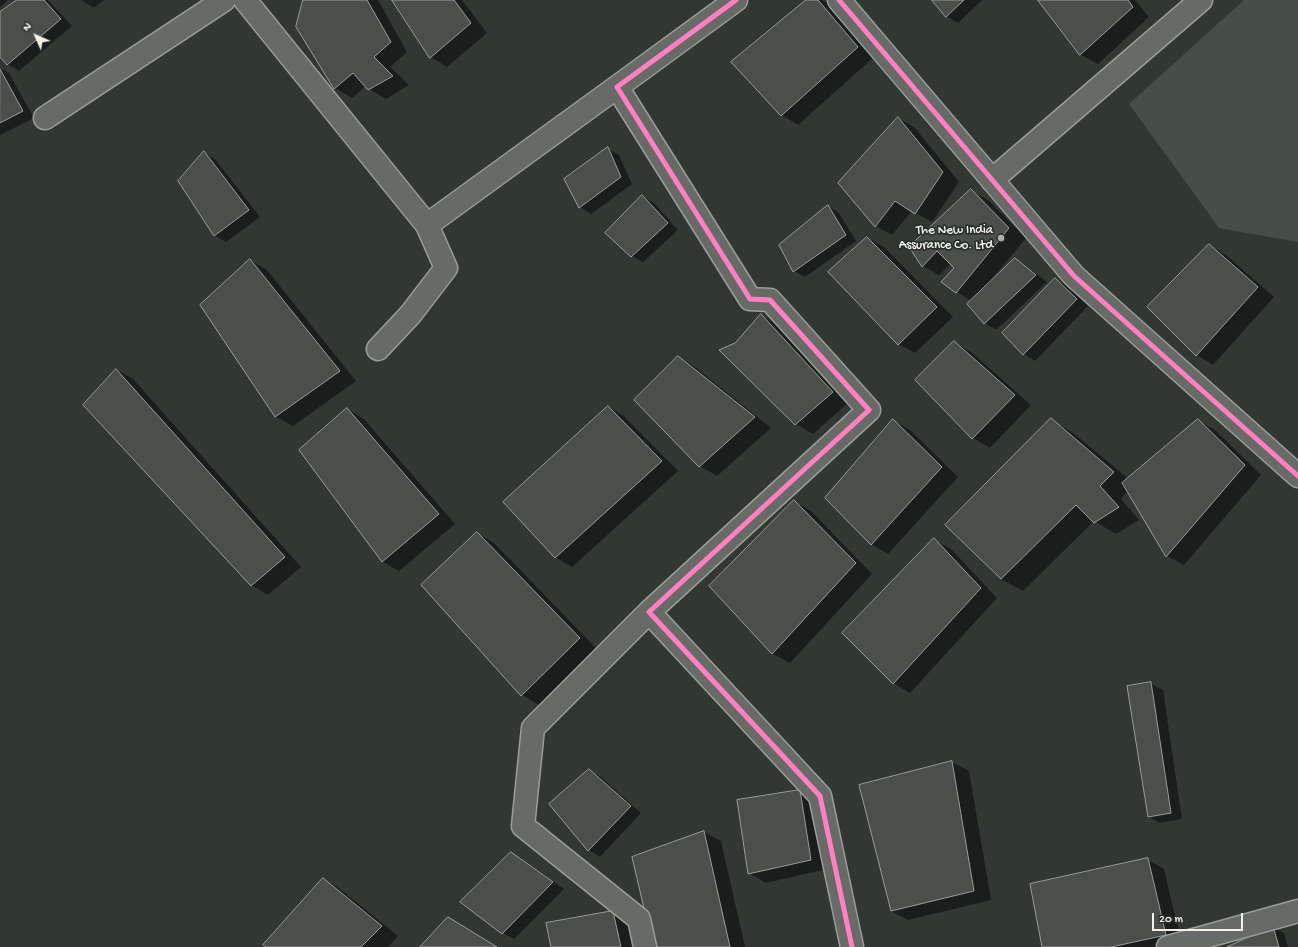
<!DOCTYPE html>
<style>
body{margin:0}
#map{position:relative;width:1298px;height:947px;overflow:hidden;background:#313834;font-family:"Gochi Hand",sans-serif}
canvas{display:block}
.north{position:absolute;left:16px;top:16px;width:40px;height:40px;-webkit-text-stroke:3px #26332d;paint-order:stroke;rotate:315deg;font-size:11px;font-weight:700;line-height:16px;text-align:center;color:#f4f1e8}
.north::after{content:'';display:block;margin:auto;width:14px;height:18px;background:#f4f1e8;clip-path:polygon(50% 0,100% 100%,50% 72%,0 100%)}
.scale{position:absolute;left:1152px;top:913px;width:91px;height:18px;box-sizing:border-box;border:2px solid #f4f1e8;border-top:0;padding-left:5px;font-size:12px;line-height:14px;white-space:nowrap;color:#f4f1e8;-webkit-text-stroke:3px #26332d;paint-order:stroke}
</style>
<div id="map">
<canvas width="1298" height="947"></canvas>
<div class="north">N</div>
<div class="scale">20 m</div>
</div>
<script>
const c = document.querySelector('canvas').getContext('2d');
c.lineJoin = 'round';
function fill(path, color) { c.fillStyle = color; c.fill(path, 'evenodd'); }
function stroke(path, color, width, dash) { c.strokeStyle = color; c.lineWidth = width; c.lineCap = dash ? 'butt' : 'round'; c.setLineDash(dash || []); c.stroke(path); }
function drawText(font, color, halo, rows, align = 'center') {
  c.font = font + ' "Gochi Hand",sans-serif'; c.lineWidth = 3.5; c.setLineDash([]); c.textBaseline = 'middle'; c.strokeStyle = halo; c.fillStyle = color; for (const [text, x, y, turn = 0] of rows) {
    c.save(); c.translate(x, y); c.rotate((+turn || 0) * Math.PI / 180); c.textAlign = isNaN(turn) ? turn : align; if (halo) c.strokeText(text, 0, 0); c.fillText(text, 0, 0); c.restore();
  }
}
fill(new Path2D(`
 M 1244,0 L 1298,0 L 1298,242 L 1219,228 L 1129,104 Z`), '#454e49');
fill(new Path2D(`
 M 0,0 L 8,0 L 0,7 Z
 M 18,0 L 48,0 L 72,26 L 19,71 L 7,64 L 0,55 L 0,13 Z
 M 81,0 L 104,0 L 94,8 Z
 M 304,0 L 378,0 L 407,52 L 390,67 L 409,85 L 386,99 L 369,89 L 366,86 L 352,98 L 335,88 L 297,27 Z
 M 393,0 L 462,0 L 487,33 L 447,67 L 431,57 Z
 M 807,0 L 822,0 L 830,5 L 874,57 L 798,125 L 782,115 Z
 M 933,0 L 982,0 L 958,23 L 946,16 Z
 M 1039,0 L 1135,0 L 1149,17 L 1098,64 L 1081,55 Z
 M 0,68 L 9,73 L 34,118 L 0,135 Z
 M 898,118 L 915,128 L 959,182 L 932,222 L 912,211 L 892,235 L 876,226 Z
 M 608,149 L 619,155 L 632,184 L 591,214 L 580,207 Z
 M 204,152 L 215,159 L 260,217 L 226,242 L 215,236 L 179,181 Z
 M 971,191 L 988,200 L 1026,238 L 991,280 L 992,281 L 1015,259 L 1026,266 L 1047,282 L 996,330 L 985,323 L 968,304 L 971,301 L 942,282 L 955,268 L 951,264 L 939,275 L 923,266 Z
 M 642,196 L 654,203 L 678,230 L 643,262 L 632,256 Z
 M 828,206 L 839,213 L 856,241 L 805,277 L 794,271 Z
 M 868,238 L 884,247 L 953,317 L 915,353 L 898,344 Z
 M 1209,245 L 1226,255 L 1274,297 L 1213,365 L 1197,355 Z
 M 250,260 L 267,270 L 356,381 L 293,426 L 276,417 L 202,305 Z
 M 1055,279 L 1066,285 L 1088,306 L 1035,361 L 1024,354 Z
 M 761,315 L 778,325 L 849,402 L 813,434 L 796,424 L 735,344 Z
 M 955,343 L 971,352 L 1031,405 L 990,448 L 973,438 L 917,380 Z
 M 679,357 L 695,367 L 771,428 L 717,476 L 700,466 L 635,400 Z
 M 117,370 L 133,379 L 301,567 L 268,595 L 251,585 Z
 M 608,407 L 624,416 L 678,471 L 572,567 L 555,557 Z
 M 347,409 L 364,419 L 455,524 L 399,571 L 383,562 L 301,451 Z
 M 893,420 L 910,430 L 958,477 L 888,554 L 871,544 Z
 M 1051,420 L 1072,432 L 1129,479 L 1199,421 L 1215,430 L 1261,475 L 1184,565 L 1167,556 L 1128,491 L 1121,499 L 1139,520 L 1116,534 L 1094,521 L 1023,591 L 1001,579 Z
 M 794,501 L 811,511 L 872,574 L 790,663 L 773,654 L 710,586 Z
 M 477,533 L 494,543 L 596,648 L 539,705 L 522,695 Z
 M 934,540 L 951,549 L 997,598 L 910,693 L 893,683 Z
 M 1151,684 L 1163,690 L 1182,819 L 1160,823 L 1149,817 L 1128,687 Z
 M 952,762 L 969,771 L 991,900 L 908,920 L 891,911 L 860,785 Z
 M 589,770 L 601,777 L 641,813 L 600,857 L 589,850 Z
 M 800,791 L 817,801 L 827,869 L 766,883 L 749,873 Z
 M 704,832 L 721,841 L 745,947 L 654,947 Z
 M 1147,859 L 1164,869 L 1182,945 L 1172,947 L 1043,947 Z
 M 522,860 L 564,889 L 514,939 L 503,933 Z
 M 323,879 L 340,889 L 398,936 L 388,947 L 267,947 Z
 M 613,912 L 630,921 L 635,947 L 552,947 Z
 M 1273,927 L 1284,933 L 1288,947 L 1229,947 Z`), '#0007');
const building = new Path2D(`
 M 17,0 L 44,0 L 61,19 L 7,65 L 0,57 L 0,12 Z
 M 303,0 L 367,0 L 391,42 L 374,57 L 393,76 L 368,90 L 353,73 L 334,89 L 296,27 Z
 M 392,0 L 454,0 L 471,23 L 430,58 Z
 M 806,0 L 818,0 L 858,47 L 781,116 L 731,62 Z
 M 932,0 L 964,0 L 946,17 Z
 M 1038,0 L 1128,0 L 1133,7 L 1080,55 Z
 M 0,69 L 23,111 L 0,123 Z
 M 898,117 L 943,172 L 915,214 L 895,201 L 875,227 L 838,183 Z
 M 608,147 L 621,177 L 579,208 L 564,179 Z
 M 204,151 L 249,210 L 214,236 L 178,181 Z
 M 971,189 L 1009,228 L 956,293 L 941,282 L 954,268 L 937,251 L 922,267 L 909,247 Z
 M 642,195 L 668,223 L 631,257 L 605,233 Z
 M 828,205 L 846,235 L 793,272 L 779,245 Z
 M 867,237 L 937,307 L 898,345 L 828,272 Z
 M 1209,244 L 1258,287 L 1196,356 L 1147,307 Z
 M 1015,258 L 1036,275 L 984,324 L 967,304 Z
 M 250,259 L 340,371 L 275,417 L 200,305 Z
 M 1055,278 L 1077,299 L 1023,355 L 1002,333 Z
 M 761,314 L 833,392 L 795,425 L 719,350 L 735,343 Z
 M 954,341 L 1015,395 L 972,439 L 915,380 Z
 M 678,356 L 755,417 L 699,467 L 634,400 Z
 M 116,369 L 285,557 L 251,586 L 83,405 Z
 M 608,406 L 662,461 L 555,558 L 503,502 Z
 M 347,408 L 439,514 L 382,562 L 299,450 Z
 M 1051,418 L 1114,472 L 1100,486 L 1119,507 L 1094,523 L 1076,505 L 1001,579 L 945,525 Z
 M 893,419 L 942,467 L 871,545 L 825,498 Z
 M 1198,419 L 1245,465 L 1166,557 L 1122,483 Z
 M 794,500 L 856,563 L 772,654 L 709,586 Z
 M 477,532 L 580,638 L 521,696 L 421,585 Z
 M 934,538 L 981,588 L 893,684 L 842,633 Z
 M 1151,682 L 1171,813 L 1148,817 L 1127,686 Z
 M 952,761 L 974,891 L 891,911 L 859,785 Z
 M 589,769 L 631,806 L 588,851 L 549,804 Z
 M 800,790 L 811,860 L 748,874 L 737,800 Z
 M 704,831 L 730,947 L 653,947 L 632,857 Z
 M 511,852 L 553,882 L 502,934 L 460,902 Z
 M 1148,858 L 1166,935 L 1111,947 L 1042,947 L 1030,884 Z
 M 323,878 L 382,926 L 361,947 L 266,947 L 263,945 Z
 M 613,911 L 621,947 L 551,947 L 546,923 Z
 M 448,917 L 497,947 L 420,947 Z
 M 1273,926 L 1279,947 L 1227,947 Z`);
fill(building, '#4a4f4c');
stroke(building, '#9a9d99', 1);
const street = new Path2D(`
 M 245,0 L 427,225 L 446,268 L 410,315 L 378,349
 M 736,0 L 617,87 L 750,299 L 770,300 L 869,410 L 649,612 L 820,796 L 852,947
 M 45,118 L 224,0
 M 992,180 L 1201,0
 M 427,225 L 617,87
 M 645,947 L 639,919 L 523,826 L 533,728 L 649,612
 M 1168,947 L 1298,911`);
const secondary = new Path2D(`
 M 839,0 L 1074,276 L 1298,476`);
stroke(street, '#9a9d99', 25);
stroke(secondary, '#9a9d99', 25);
stroke(street, '#676a66', 22);
stroke(secondary, '#676a66', 22);
stroke(new Path2D(`
 M 736,0 L 617,87 L 750,299 L 770,300 L 869,410 L 649,612 L 820,796 L 852,947
 M 839,0 L 1074,276 L 1298,476`), '#ff80c0', 5);
for (const [x, y, r, color] of [
 [1001,238,4,"#b0b0a9"]
]) { const dot = new Path2D(); dot.arc(x, y, r, 0, 2 * Math.PI); c.fillStyle = color; c.fill(dot); stroke(dot, '#26332d', 1.5); }
drawText('13px', '#f4f1e8', '#26332d', [
 ["The New India",993,231],
 ["Assurance Co. Ltd",993,246]
], 'right');
</script>
